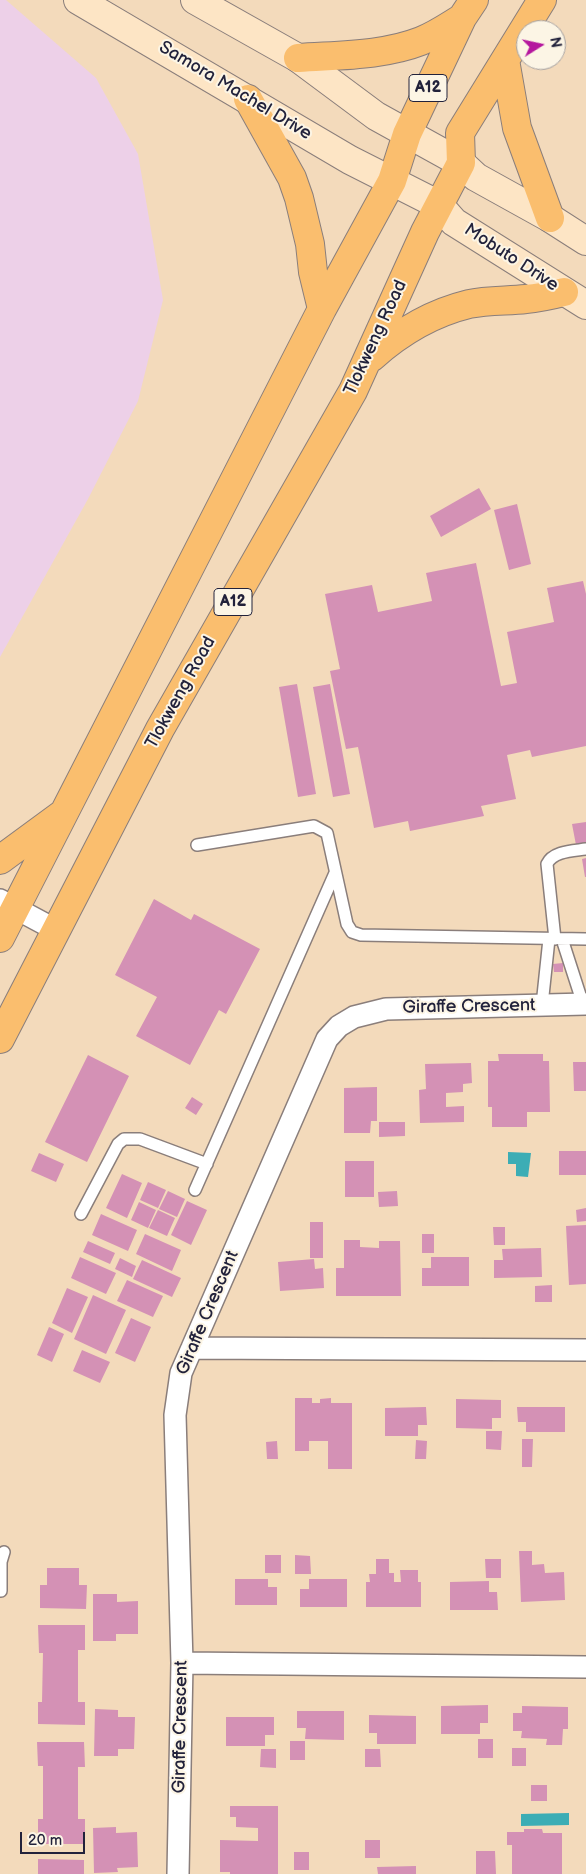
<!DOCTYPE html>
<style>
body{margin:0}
#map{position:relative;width:586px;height:1874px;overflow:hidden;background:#f3dabb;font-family:"Balsamiq Sans",sans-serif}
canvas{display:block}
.north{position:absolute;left:516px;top:20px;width:50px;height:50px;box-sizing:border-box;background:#fcf5e5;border:1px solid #a5a1a1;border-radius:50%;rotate:80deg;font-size:14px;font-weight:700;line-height:20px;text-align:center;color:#22223b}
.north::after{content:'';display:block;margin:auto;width:18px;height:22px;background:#b5179e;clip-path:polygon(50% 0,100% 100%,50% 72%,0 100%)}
.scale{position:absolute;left:20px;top:1832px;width:65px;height:22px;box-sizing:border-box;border:2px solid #22223b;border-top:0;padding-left:6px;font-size:15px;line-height:18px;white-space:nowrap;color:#22223b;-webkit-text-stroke:4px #fcf5e5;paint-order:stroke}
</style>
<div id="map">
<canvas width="586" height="1874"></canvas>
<div class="north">N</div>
<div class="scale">20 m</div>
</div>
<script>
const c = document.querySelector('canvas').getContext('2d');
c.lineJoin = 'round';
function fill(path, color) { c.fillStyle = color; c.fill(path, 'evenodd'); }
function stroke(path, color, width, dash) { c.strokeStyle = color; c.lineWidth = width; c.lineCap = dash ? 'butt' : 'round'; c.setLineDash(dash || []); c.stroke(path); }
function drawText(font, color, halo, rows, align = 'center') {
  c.font = font + ' "Balsamiq Sans",sans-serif'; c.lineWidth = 4; c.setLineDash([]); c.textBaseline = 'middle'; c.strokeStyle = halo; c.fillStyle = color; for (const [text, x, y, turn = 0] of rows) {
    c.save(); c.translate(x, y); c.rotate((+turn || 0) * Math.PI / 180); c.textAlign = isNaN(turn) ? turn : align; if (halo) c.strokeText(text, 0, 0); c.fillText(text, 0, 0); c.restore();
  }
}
fill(new Path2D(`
 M 0,0 L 6,0 L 96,78 L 138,154 L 163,300 L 138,401 L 88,499 L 0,657 Z`), '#edd0e8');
fill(new Path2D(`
 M 508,1152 L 531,1153 L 528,1177 L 516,1176 L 516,1164 L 508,1164 Z
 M 569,1813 L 569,1825 L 521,1826 L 521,1814 Z`), '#3cadb5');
fill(new Path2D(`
 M 479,488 L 491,509 L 441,537 L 430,516 Z
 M 517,504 L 531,564 L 509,570 L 494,510 Z
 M 476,563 L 501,686 L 517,683 L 507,632 L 554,622 L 547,588 L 583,581 L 586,594 L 586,746 L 532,757 L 530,750 L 507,755 L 516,799 L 481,806 L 484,816 L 410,831 L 408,821 L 374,828 L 358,747 L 346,749 L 330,671 L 340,669 L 325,594 L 372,585 L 378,612 L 432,601 L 426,573 Z
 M 297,684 L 316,794 L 298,797 L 279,687 Z
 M 330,684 L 350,794 L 333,797 L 313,687 Z
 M 586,822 L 586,843 L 576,845 L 572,824 Z
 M 586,858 L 586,877 L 585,877 L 582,859 Z
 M 154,899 L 191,920 L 194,914 L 260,949 L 226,1014 L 219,1010 L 190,1065 L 136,1036 L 157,997 L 115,975 Z
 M 563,963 L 563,972 L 554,972 L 553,964 Z
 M 498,1054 L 543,1054 L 543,1061 L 549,1061 L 550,1112 L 527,1112 L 527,1127 L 492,1127 L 492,1107 L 488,1107 L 488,1061 L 499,1061 Z
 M 88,1055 L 129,1076 L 87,1162 L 45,1142 Z
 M 573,1062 L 586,1062 L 586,1091 L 574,1091 Z
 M 471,1063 L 472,1083 L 463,1084 L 463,1092 L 446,1093 L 446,1107 L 464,1106 L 464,1122 L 420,1123 L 419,1090 L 426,1089 L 425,1064 Z
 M 377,1087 L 377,1121 L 371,1121 L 370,1133 L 344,1133 L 344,1088 Z
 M 192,1097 L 203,1104 L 196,1115 L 185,1108 Z
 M 379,1122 L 405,1122 L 405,1136 L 379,1137 Z
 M 559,1151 L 586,1151 L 586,1175 L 559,1175 Z
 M 39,1153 L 64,1164 L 56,1182 L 31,1171 Z
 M 345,1161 L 374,1161 L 374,1197 L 345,1197 Z
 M 122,1174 L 142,1183 L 127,1218 L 106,1208 Z
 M 148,1182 L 166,1190 L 158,1208 L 140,1200 Z
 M 168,1191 L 185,1199 L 177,1217 L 159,1209 Z
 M 397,1191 L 398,1206 L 379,1207 L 378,1192 Z
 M 187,1201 L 207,1210 L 191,1245 L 171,1235 Z
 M 139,1202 L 156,1210 L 148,1228 L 131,1220 Z
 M 586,1208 L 586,1221 L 577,1222 L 576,1210 Z
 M 158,1210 L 175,1218 L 167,1236 L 149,1228 Z
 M 101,1214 L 137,1230 L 128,1251 L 92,1235 Z
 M 310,1222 L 323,1222 L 323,1258 L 310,1258 Z
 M 586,1225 L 586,1284 L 569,1285 L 566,1226 Z
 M 493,1227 L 505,1227 L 505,1245 L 494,1245 Z
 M 145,1234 L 181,1250 L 172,1271 L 136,1254 Z
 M 422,1234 L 434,1234 L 434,1253 L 422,1253 Z
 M 344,1240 L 360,1240 L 360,1247 L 379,1248 L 379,1241 L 400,1241 L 401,1296 L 336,1296 L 336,1268 L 344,1268 Z
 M 88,1241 L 115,1253 L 110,1264 L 83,1252 Z
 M 541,1248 L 542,1277 L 494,1278 L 494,1260 L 503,1260 L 502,1249 Z
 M 80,1257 L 116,1273 L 106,1294 L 71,1278 Z
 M 431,1257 L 469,1257 L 469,1286 L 422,1286 L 422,1268 L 431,1268 Z
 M 120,1258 L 136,1266 L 132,1277 L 115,1269 Z
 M 314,1259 L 315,1269 L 323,1268 L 324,1288 L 280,1291 L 278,1262 Z
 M 142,1260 L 181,1278 L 172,1297 L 133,1279 Z
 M 127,1280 L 163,1296 L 153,1317 L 117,1301 Z
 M 552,1285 L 552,1302 L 535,1302 L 535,1286 Z
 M 67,1288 L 88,1297 L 72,1333 L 52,1323 Z
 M 93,1295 L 126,1310 L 106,1354 L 74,1339 Z
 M 131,1318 L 151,1327 L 135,1362 L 115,1353 Z
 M 49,1327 L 64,1334 L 52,1362 L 37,1355 Z
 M 82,1350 L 110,1362 L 100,1383 L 73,1371 Z
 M 295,1398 L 312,1398 L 312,1403 L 320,1403 L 320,1399 L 331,1398 L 331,1403 L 352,1403 L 352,1469 L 328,1469 L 328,1441 L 309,1441 L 309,1451 L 295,1451 Z
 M 456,1399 L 501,1400 L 501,1418 L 492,1418 L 492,1429 L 456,1428 Z
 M 426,1407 L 427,1425 L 418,1425 L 418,1436 L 385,1436 L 385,1408 Z
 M 517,1407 L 565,1407 L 565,1432 L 526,1432 L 526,1422 L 518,1422 Z
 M 486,1431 L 502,1431 L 501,1450 L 486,1449 Z
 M 522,1439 L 533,1439 L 532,1467 L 522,1467 Z
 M 416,1440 L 427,1441 L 426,1459 L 415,1459 Z
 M 277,1441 L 278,1459 L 267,1459 L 266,1442 Z
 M 519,1551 L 532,1551 L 532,1565 L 544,1564 L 545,1573 L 564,1572 L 565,1600 L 521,1602 Z
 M 265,1555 L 281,1555 L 281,1573 L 265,1573 Z
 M 295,1555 L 310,1556 L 311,1574 L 295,1574 Z
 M 376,1559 L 389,1559 L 389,1573 L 394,1573 L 394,1582 L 401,1582 L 400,1570 L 418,1570 L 418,1582 L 421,1582 L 421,1607 L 366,1607 L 366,1582 L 370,1582 L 369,1574 L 376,1574 Z
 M 485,1559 L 501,1559 L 501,1578 L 486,1578 Z
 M 47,1568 L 79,1568 L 79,1585 L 87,1585 L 86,1609 L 40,1608 L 40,1585 L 47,1585 Z
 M 235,1579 L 268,1579 L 268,1587 L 277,1587 L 277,1605 L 235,1605 Z
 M 309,1579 L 347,1579 L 347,1607 L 300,1607 L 300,1589 L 309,1589 Z
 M 489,1581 L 489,1592 L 497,1592 L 498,1610 L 450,1610 L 450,1582 Z
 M 93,1594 L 117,1594 L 117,1602 L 138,1601 L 138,1634 L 116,1634 L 116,1641 L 93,1641 Z
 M 38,1625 L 85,1625 L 85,1650 L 78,1650 L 78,1702 L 85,1702 L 85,1725 L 38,1724 L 38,1702 L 42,1702 L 43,1653 L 39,1653 Z
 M 488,1705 L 488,1723 L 480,1723 L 480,1734 L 441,1734 L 441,1706 Z
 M 522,1706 L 568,1707 L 568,1729 L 563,1729 L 562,1745 L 546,1745 L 547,1739 L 521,1738 L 522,1731 L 513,1731 L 513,1713 L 522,1713 Z
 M 95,1709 L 118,1710 L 118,1717 L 135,1717 L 134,1749 L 118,1749 L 118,1756 L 94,1756 Z
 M 297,1711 L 344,1711 L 344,1740 L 305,1739 L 306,1728 L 297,1728 Z
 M 369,1715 L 416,1716 L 416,1744 L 377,1744 L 377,1733 L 369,1733 Z
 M 226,1717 L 274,1717 L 274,1735 L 265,1735 L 265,1746 L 226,1746 Z
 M 478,1739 L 493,1739 L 493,1758 L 478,1758 Z
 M 290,1741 L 305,1741 L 305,1760 L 290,1760 Z
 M 37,1742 L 84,1742 L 85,1767 L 78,1767 L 78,1819 L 85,1819 L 85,1844 L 38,1844 L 38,1819 L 43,1819 L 43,1766 L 38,1766 Z
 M 512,1748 L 526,1748 L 526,1766 L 512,1766 Z
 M 261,1749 L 276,1749 L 276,1768 L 260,1767 Z
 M 365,1749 L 380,1749 L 381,1767 L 365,1767 Z
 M 531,1785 L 547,1785 L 547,1801 L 531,1801 Z
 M 230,1806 L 278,1806 L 278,1874 L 230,1874 L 230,1872 L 220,1872 L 220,1840 L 258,1841 L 258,1828 L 236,1827 L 236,1817 L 230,1817 Z
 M 116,1827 L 116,1833 L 137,1832 L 138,1867 L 117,1868 L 118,1872 L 94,1873 L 93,1828 Z
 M 524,1829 L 542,1829 L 543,1833 L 562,1833 L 562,1874 L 512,1874 L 512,1845 L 507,1845 L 507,1832 L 524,1832 Z
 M 365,1840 L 380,1840 L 380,1858 L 365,1858 Z
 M 476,1851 L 495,1851 L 496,1874 L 476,1874 Z
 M 294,1852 L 309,1852 L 309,1870 L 294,1870 Z
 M 38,1859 L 84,1860 L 84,1874 L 38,1874 Z
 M 416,1866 L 416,1874 L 378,1874 L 377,1867 Z`), '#d491b5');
const lane = new Path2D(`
 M 197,845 L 314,826 L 327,833 L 347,924 L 352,932 L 361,935 L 586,939
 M 555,939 L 547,864 C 553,851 573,851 586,849
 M 562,939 L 583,1004
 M 542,1005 L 549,939
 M 195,1190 L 335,873
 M 81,1214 L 118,1144 L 124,1139 L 140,1139 L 207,1164
 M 1,1591 L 1,1562 L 4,1552`);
const street = new Path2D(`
 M 0,900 L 56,930
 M 192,1348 L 586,1350
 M 182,1663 L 586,1667
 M 178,1874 L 182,1663 L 175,1415 L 181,1373 L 327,1039 L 339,1026 L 354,1017 L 386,1009 L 586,1004`);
const secondary = new Path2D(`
 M 78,0 L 350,160 L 439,205 L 454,222 L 586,305
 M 195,0 L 298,58 L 376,116 L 461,163 L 476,177 L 550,218 L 586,241`);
const primary = new Path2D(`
 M 298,58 C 337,55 383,56 421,41 C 436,35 449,26 462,18
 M 505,60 L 517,128 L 550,218
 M 248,99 L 292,178 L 299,198 L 310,244 L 313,272 L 322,309
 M 372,357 C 400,332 432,313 469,304 C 487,300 508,301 526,299 C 539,298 552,295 564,292
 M 0,860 L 61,815
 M 0,938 L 322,309 L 392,181 L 407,134 L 462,18 L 474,0
 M 0,1039 L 160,729 L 353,391 L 425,232 L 461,163 L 460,133 L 542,0`);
stroke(lane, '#8a7e7b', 14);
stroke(street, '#8a7e7b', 24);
stroke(secondary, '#8a7e7b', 30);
stroke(primary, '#8a7e7b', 30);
stroke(lane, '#fff', 11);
stroke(street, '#fff', 21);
stroke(secondary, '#fde5c5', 28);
stroke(primary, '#fabe6e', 28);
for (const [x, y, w] of [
 [428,88,38],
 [233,602,38]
]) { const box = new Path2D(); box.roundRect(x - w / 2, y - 13.5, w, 27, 4); c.fillStyle = '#fcf5e5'; c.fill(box); stroke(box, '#22223b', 1); }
drawText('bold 16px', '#22223b', null, [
 ["A12",428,88],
 ["A12",233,602]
]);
drawText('18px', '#22223b', '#fcf5e5', [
 ["Samora Machel Drive",235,91,31],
 ["Mobuto Drive",511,258,33],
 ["Tlokweng Road",376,338,-65],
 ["Tlokweng Road",181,693,-61],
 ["Giraffe Crescent",469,1007,-1],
 ["Giraffe Crescent",208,1313,-67],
 ["Giraffe Crescent",181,1727,-89]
]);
</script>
